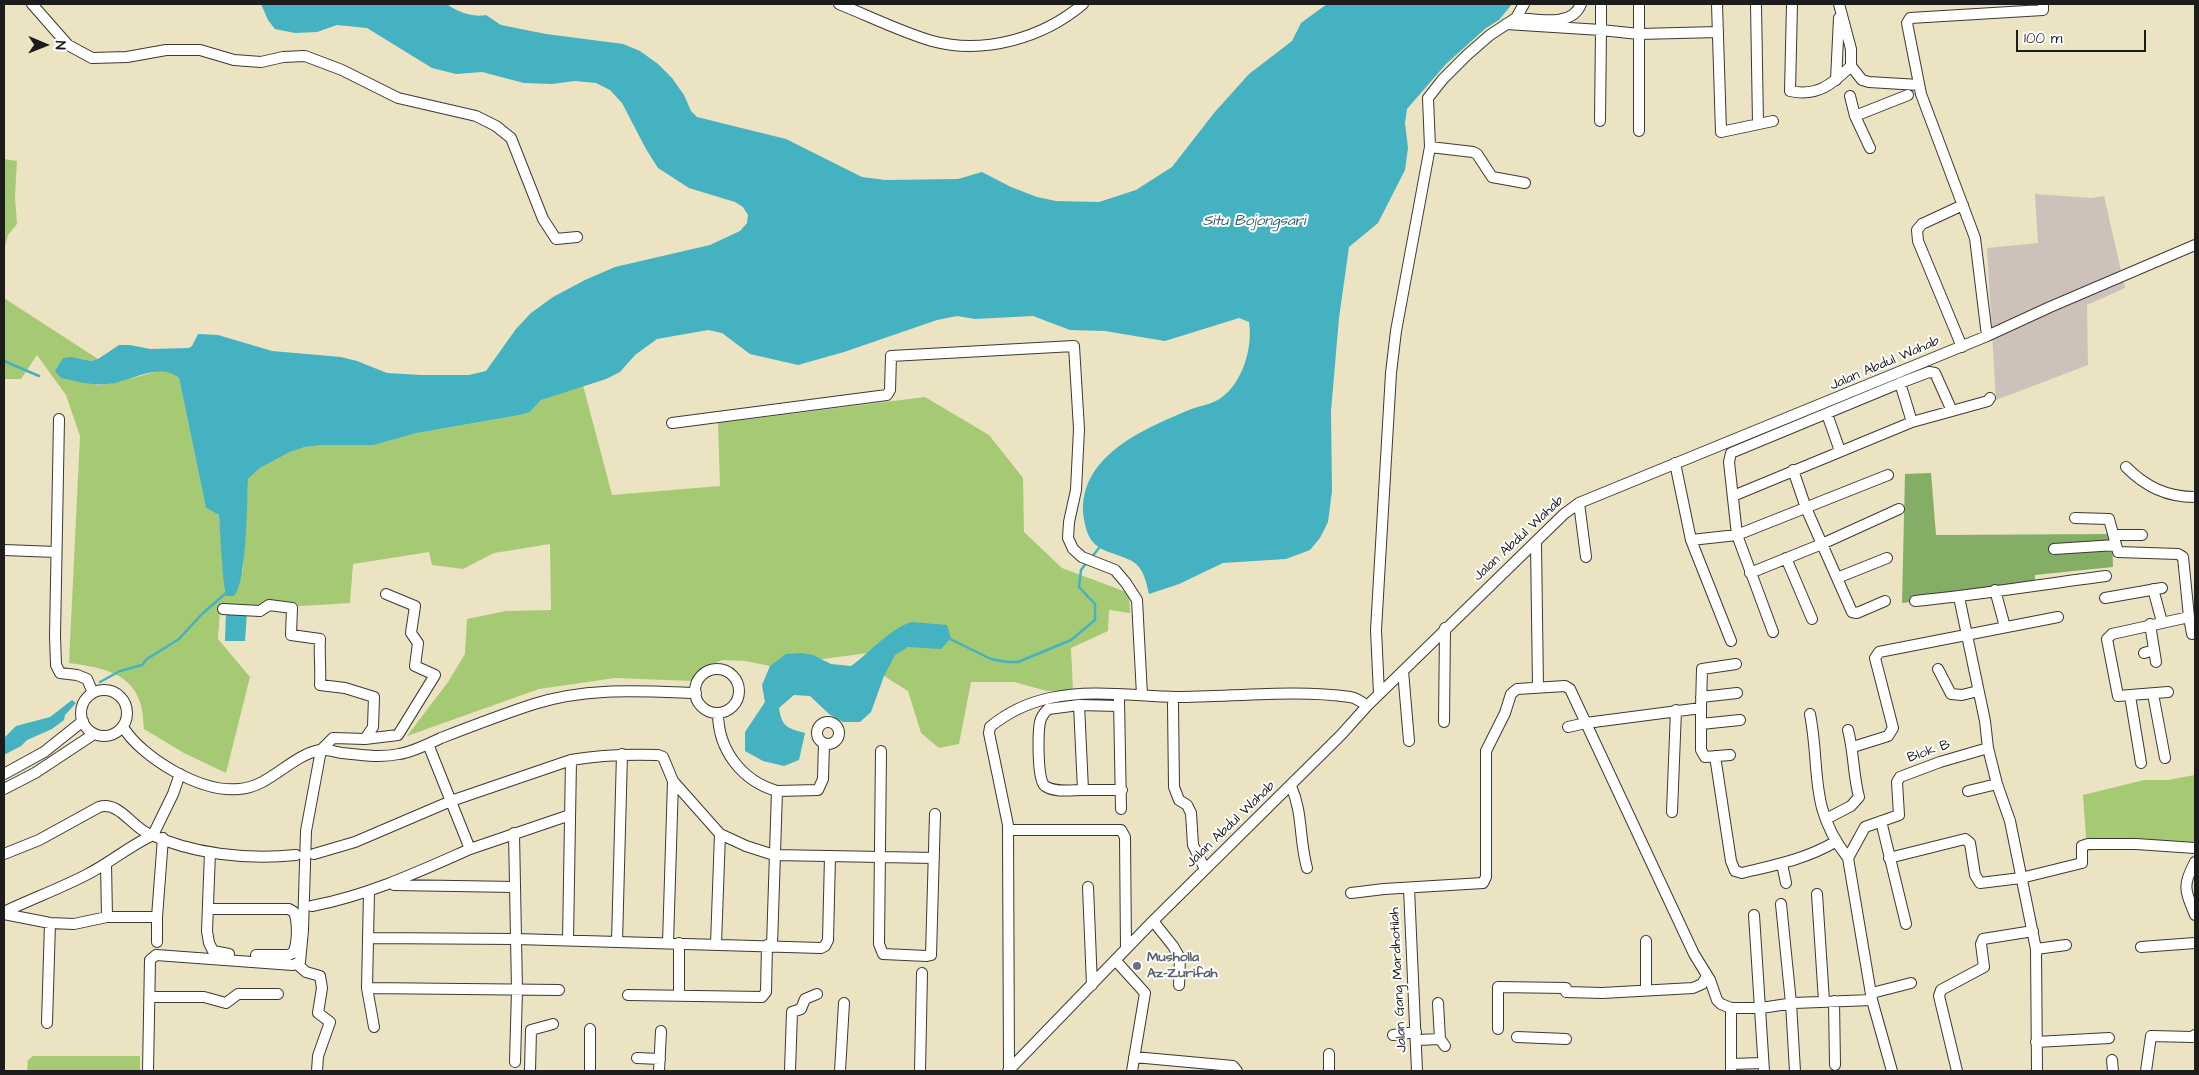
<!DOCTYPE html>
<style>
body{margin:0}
#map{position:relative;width:2199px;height:1075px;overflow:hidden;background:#ebe3c1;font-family:"Architects Daughter",sans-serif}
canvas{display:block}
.frame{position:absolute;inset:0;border:5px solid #1c1c1c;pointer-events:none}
.north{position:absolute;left:20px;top:20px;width:50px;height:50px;-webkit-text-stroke:4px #fff;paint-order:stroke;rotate:91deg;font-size:14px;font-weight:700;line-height:20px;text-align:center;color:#1c1c1c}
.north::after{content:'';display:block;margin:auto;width:18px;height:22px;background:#1c1c1c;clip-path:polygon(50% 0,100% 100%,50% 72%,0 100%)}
.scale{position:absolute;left:2016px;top:30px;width:130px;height:22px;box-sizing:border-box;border:2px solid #1c1c1c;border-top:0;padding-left:6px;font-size:15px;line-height:18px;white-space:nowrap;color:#1c1c1c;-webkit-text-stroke:4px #fff;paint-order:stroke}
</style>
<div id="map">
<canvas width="2199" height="1075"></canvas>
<div class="frame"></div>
<div class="north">N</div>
<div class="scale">100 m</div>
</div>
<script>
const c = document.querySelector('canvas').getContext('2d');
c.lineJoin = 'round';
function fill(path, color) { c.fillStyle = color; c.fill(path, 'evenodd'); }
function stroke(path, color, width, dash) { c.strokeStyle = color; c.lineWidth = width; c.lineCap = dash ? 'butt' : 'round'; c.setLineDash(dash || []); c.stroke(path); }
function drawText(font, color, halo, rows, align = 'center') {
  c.font = font + ' "Architects Daughter",sans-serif'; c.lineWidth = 4; c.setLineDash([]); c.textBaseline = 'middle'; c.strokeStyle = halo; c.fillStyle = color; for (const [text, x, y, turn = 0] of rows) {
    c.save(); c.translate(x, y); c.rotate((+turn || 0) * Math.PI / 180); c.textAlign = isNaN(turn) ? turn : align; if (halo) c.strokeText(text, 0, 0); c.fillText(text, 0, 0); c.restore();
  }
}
fill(new Path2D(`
 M 2035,194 L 2091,198 L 2104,196 L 2125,288 L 2087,305 L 2088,365 L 1996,400 L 1987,248 L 2038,243 Z`), '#cec1ba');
fill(new Path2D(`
 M 4,159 L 17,161 L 15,197 L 17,224 L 8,235 L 4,251 Z
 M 4,298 L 98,359 L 91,361 L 72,357 L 96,385 L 110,384 L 163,370 L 172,372 L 179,378 L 206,508 L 219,515 L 225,580 L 224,591 L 243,570 L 248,479 L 260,468 L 290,452 L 305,447 L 323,445 L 374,445 L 417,433 L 520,415 L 530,412 L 541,400 L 583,385 L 612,495 L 720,486 L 718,423 L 925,397 L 989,435 L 1023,478 L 1024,532 L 1062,568 L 1129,593 L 1130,613 L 1109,610 L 1108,631 L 1071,648 L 1073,690 L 1047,691 L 1014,682 L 971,682 L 959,744 L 939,748 L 921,733 L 908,691 L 884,676 L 868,653 L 770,666 L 745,661 L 723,660 L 704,667 L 692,681 L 615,678 L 539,689 L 407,736 L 448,682 L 465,654 L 467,619 L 506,611 L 551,610 L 550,544 L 494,553 L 463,569 L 432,565 L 429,552 L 353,564 L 350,603 L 220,611 L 218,639 L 250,677 L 226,773 L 184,753 L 144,729 C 143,721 143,710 140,702 C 130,671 97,667 69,663 L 80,436 L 66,395 L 37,355 L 21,379 L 4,379 Z
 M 2195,775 L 2195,844 L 2171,843 L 2087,851 L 2083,795 L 2144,780 L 2168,780 Z
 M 33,1056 L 140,1056 L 140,1071 L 27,1071 L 28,1060 Z`), '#a6ca73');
fill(new Path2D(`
 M 1931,473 L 1936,535 L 2112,534 L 2113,567 L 2035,575 L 2035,587 L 1902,603 L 1905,474 Z`), '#84ae65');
fill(new Path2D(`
 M 261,4 L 447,4 C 456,12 475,18 486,15 L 501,25 L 546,34 L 623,44 L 640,51 L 658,64 L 672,78 L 684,95 L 691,111 L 697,117 L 786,139 L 862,177 L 885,180 L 958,179 L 982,172 L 1011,187 L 1037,197 L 1056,201 L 1099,202 L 1136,190 L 1172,167 L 1214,113 L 1249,74 L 1292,41 L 1301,23 L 1327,4 L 1512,4 L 1499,20 L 1486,28 L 1446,64 L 1407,109 L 1405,123 L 1408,148 L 1405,170 L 1378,223 L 1349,247 L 1339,318 L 1331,411 L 1332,491 L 1328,522 L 1320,538 L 1310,550 L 1286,559 L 1223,563 L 1179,584 L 1149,594 C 1146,582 1144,568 1132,561 C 1109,549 1089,554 1084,519 C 1075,458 1143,429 1189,410 C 1199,406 1213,404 1221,398 C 1243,382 1253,347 1249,322 L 1239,318 L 1165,341 L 1105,331 L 1070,330 L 1033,316 L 975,319 L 957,316 L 937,320 L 844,352 L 798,365 L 750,354 L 722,333 L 708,330 L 657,339 L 635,355 L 620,372 L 606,379 L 541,400 L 530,412 L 520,415 L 417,433 L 374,445 L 323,445 L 305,447 L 290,452 L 260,468 L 248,479 C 247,501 247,582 234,596 L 226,596 C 223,589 220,528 219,515 L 206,508 L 179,378 C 160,361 130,382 108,384 C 92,386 76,381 61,378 L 55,371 L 63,358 L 72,357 L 91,361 L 98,359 L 119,345 L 130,345 L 150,349 L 189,348 L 192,346 L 198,334 L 218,335 L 272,351 L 341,357 L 357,361 L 387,373 L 421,375 L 469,375 L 486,371 L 516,329 L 531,313 L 553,297 L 585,280 L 615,267 L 710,245 L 740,231 L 747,223 L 748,215 L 743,207 L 735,202 L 689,188 L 658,168 L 646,149 L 622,103 L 610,90 L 596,83 L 575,81 L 552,84 L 524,83 L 482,72 L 456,74 L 432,68 L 367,28 L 337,25 L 317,32 L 295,33 L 275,29 L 268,20 Z
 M 226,611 L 247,612 L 245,641 L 225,641 Z
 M 911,622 L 947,625 L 951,638 L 941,649 L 908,647 L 895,655 L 884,676 L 871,712 L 860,722 L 843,722 L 829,714 L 810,696 L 794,695 L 779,708 C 782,727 787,728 805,733 L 799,760 L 784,766 L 763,761 L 745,751 L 745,732 L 765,702 L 762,685 L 770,666 L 786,654 L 801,653 L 813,655 L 831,664 L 851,666 C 872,651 887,631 911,622 Z
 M 72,700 L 76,703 L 65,715 L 64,720 L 52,729 L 27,740 L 21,746 L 4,755 L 4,738 L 16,726 L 50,717 Z`), '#44b2c0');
stroke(new Path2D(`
 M 4,361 L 39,376
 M 1091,558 L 1099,548
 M 948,638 L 991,659 L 1007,662 L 1018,662 L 1071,640 L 1095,620 L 1095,604 L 1079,587 L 1081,570 L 1087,562
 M 100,682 L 120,671 L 142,665 L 147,659 L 179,639 L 202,614 L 225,594`), '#44b2c0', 2.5);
const minor = new Path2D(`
 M 32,4 L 68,45 L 92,58 L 127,57 L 166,50 L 200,50 L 234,60 L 261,62 L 283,57 L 305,56 L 342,70 L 398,98 L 476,116 L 496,126 L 511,138 L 543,219 L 556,239 L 577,237
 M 839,4 C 869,16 901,32 932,41 C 984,55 1043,38 1083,4
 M 1601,4 L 1601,30 L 1639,34 L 1639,131
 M 1639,4 L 1639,34 L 1718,32
 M 1717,4 L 1721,132 L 1773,121
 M 1756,4 L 1758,124
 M 1792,4 L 1790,91 C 1818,97 1832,84 1851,66
 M 1839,4 L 1851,49 L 1851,66 L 1862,80 L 1869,82 L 1919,85
 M 1516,18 C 1537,19 1572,28 1581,4
 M 1506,24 L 1601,30 L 1600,121
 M 1836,80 L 1839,18
 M 1850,96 L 1855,116 L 1870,148
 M 1855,116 L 1908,95
 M 1430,147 L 1473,152 L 1477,154 L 1492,177 L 1525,183
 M 1987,336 L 1975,238 L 1921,94 L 1907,23 L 1910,18 L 2043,10 L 2043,4
 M 1962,347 L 1918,241 L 1917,230 L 1922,224 L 1963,205
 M 1952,411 L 1988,401 L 1990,398
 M 1827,414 L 1840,451
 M 59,419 L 55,636 L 56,665 L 60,673 L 77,675 L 87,679 L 93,693
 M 672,423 L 887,395 L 890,390 L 891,356 L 1074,346 L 1079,429 L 1076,490 L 1069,522 L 1068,538 L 1073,549 L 1082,557 L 1115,570 L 1126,583 L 1137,600 L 1142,695
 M 1675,463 L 1691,540 L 1731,641
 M 2126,467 C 2146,487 2167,497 2195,497
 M 1793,470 L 1806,508 L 1852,612 L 1857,613 L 1885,601
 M 1733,496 L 1912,422 L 1900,383
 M 1579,503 L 1586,557
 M 2075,518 L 2109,519 L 2118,552 L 2178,554 L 2183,557 L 2189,617 L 2112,634 L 2107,639 L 2118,696 L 2168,692
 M 2114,535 L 2142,535
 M 1691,540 L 1737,535 L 1888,475
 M 1536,543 L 1538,687
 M 2054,549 L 2116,545
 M 4,550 L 56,552
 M 1786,558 L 1812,619
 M 1750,573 L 1822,544 L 1899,509
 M 1837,578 L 1887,558
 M 2153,589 L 2162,622
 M 1995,590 L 2005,627
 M 1959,597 L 1985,721 L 1988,748 L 1997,784 L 2010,821 L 2036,949 L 2037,1071
 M 2105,598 L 2162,588
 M 1915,601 C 1979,595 2043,584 2106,576
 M 2189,617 L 2192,634
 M 2150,624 L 2156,662
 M 1773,632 L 1737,535 L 1729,462 L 1731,453 L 1900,383 L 1929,372 L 1935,373 L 1952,411 L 1912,422
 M 2144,653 L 2154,650
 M 1938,669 L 1951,694 L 1962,695 L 1978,691
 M695 691a22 22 0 1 1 44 0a22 22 0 1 1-44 0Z
 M 1403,671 L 1409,741
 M81 713a23 23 0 1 1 46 0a23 23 0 1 1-46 0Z
 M 1379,694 L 1376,630 L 1391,373 L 1396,331 L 1430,147 L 1428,98 L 1443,79 L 1467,55 L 1490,35 L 1516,18 L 1524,4
 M 2153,694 L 2165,758
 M 2130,696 L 2141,763
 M 1701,697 L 1737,693
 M 1119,699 L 1121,809
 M 1173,704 L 1174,787 L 1179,800 L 1187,805 L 1191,813 L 1193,845 L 1205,869
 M 1079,705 L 1048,709 C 1044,713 1041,717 1040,722 C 1038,732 1037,782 1045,786 C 1055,793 1072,790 1083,790
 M 1119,706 L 1079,705 L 1083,790 L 1122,790
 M 1701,708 L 1702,669 L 1736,664
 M 718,713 C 718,750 742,781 777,791 L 772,946
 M 1810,714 C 1821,771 1808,807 1848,858 L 1872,1000 L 1892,1071
 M 1444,722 L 1445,628
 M817 733a11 11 0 1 1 22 0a11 11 0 1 1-22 0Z
 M 1701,724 L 1740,720
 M 123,727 C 142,758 201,793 239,789 C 270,787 290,756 320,750 C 327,749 335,752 342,753 C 361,755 380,758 399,754 C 413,752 428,744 441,738 C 472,726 503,714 534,704 C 587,687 641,691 696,693
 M 1568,727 L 1586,723 L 1701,708 L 1701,750 L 1705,757 L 1730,755
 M 365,739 L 398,735 L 435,675 L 415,666 L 418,643 L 411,633 L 415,606 L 386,594
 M 1853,747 L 1888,736 L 1893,728 L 1875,658 L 1879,652 L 2058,617
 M 881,751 L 879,944 L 883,954 L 927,956 L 931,955 L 935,814
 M 1715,756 L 1731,861 L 1735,871 L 1742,873 C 1775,865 1806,859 1835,842
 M 571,760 C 600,755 628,754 658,755 L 663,757 L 673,781 L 720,834 L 746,846 L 774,855 L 934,858
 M 4,774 L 44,752 L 83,721
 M 1291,786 C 1303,813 1299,839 1307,868
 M 4,789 L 35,773 L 94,734
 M 777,791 L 818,790 L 823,779 L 824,743
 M 1968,791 L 1997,784
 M 1672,812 L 1676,710
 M 1826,819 L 1851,806 L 1859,797 C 1853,775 1854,752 1848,730
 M 1881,821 L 1906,924
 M 1009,830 L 1121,830 L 1125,837 L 1126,949
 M 514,833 L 517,990 L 515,1062
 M 470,849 L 570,815
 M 210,852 L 207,931 L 209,943 L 213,951 L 229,954
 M 4,854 L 39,840 L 99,807 C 118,801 131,825 147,833 C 192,854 246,860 296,855
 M 314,854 L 355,842 L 451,801 L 571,760 L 568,940
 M 1848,858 L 1865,827 L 1899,815 L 1897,782 L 1900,777 L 1940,762 L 1988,748
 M 1889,858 L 1965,839 L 1970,843 L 1975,875 L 1980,883 L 2021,878 L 2082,863 L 2082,846 L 2088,844 L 2136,844 L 2195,848
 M 2195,862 C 2182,886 2185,890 2195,915
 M 106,864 L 107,917
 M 1782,864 L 1786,883
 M 394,885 L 515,887
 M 1088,887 L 1092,985
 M 1409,888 L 1417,1071
 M 369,892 L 367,988 L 559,990
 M 1351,893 L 1384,889 L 1483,883 L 1486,877 L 1486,751 L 1505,713 L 1511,694 L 1517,689 L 1565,686 L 1570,689 L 1694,954 L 1710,980 L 1717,1000 L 1721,1004 L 1731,1008 L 1761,1008 L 1794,1003 L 1872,1000
 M 1817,894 L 1824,1001
 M 1781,904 L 1791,1003 L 1795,1071
 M 312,906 C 369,895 418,872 470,849 L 428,744
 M 208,909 L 289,909 L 294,912 C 298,922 298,943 293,953 L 288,955 L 256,955
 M 4,912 C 31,899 59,889 86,875 C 110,863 129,846 153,835 L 173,794 L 180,774
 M 4,914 L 50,923 L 74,924 L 107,917 L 157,917 L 163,838
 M 1754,915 L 1764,1071
 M 1153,921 L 1173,946 L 1180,958 L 1179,985
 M 368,938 L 516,939 L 821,948 L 825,946 L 828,940 L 830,856
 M 1646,941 L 1646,990
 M 157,942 L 157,917
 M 617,942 L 622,754
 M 668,943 L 673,781
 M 716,944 L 720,834
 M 2141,947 L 2195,943
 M 2036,949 L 2066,945
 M 1116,961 L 1145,993 L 1132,1071
 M 297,964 L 306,972 L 320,976 L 322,988 L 318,1013 L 330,1022 L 318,1056 L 317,1071
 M 367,988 L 374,1027
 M 1566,992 L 1602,993 L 1693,988 L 1702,984 L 1707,976
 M 1872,993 L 1911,983
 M 628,995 L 762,997 L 766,992 L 767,945
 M 679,995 L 679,943
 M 150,997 L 204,997 L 226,1003 L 238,994 L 278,994
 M 1834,1001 L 1835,1065
 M 1438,1003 L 1440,1039
 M 47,1023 L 50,923
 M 590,1029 L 590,1071
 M 1498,1029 L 1498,987 L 1566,988
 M 1393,1035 L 1416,1032
 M 1517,1037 L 1566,1039
 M 1417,1040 L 1440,1039 L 1445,1046
 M 2036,1042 L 2109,1038
 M 1134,1057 L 1233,1066 L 1237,1071
 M 637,1058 L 660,1059
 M 2112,1060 L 2113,1071
 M 1731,1064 L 1763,1063
 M 1009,1070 L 1008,825 L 989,733 L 990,727 C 1008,712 1027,703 1050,698 C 1091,689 1134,696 1176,697 C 1231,697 1297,689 1350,697 C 1357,698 1362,702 1367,706
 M 148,1071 L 150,960 L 156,955 L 293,965 L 300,962 L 303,930 L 306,831 L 321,750 L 333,738 L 365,739 L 373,727 L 374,697 L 345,688 L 320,685 C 321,669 319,655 320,639 L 291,635 L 292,608 L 269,605 L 260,611 L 223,609
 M 530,1071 L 531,1030 L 553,1024
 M 659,1071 L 661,1031
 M 790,1071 L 792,1012 L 801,1009 L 805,999 L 817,994
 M 840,1071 L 844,1003
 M 920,1071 L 922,973
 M 1008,1071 L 1153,921 L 1341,735 L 1367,706 L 1564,514 L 1579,503 L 1987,336 L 2050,307 L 2195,245
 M 1329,1071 L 1329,1054
 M 1731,1071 L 1731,1008
 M 1957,1071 L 1939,996 L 1941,990 L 1984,967 L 1981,944 L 1983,939 L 2033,931
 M 2146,1071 L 2151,1036 L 2192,1037 L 2195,1035`);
stroke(minor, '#3b3a35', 12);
stroke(minor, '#fff', 10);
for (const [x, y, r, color] of [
 [1137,966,5,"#6b7280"]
]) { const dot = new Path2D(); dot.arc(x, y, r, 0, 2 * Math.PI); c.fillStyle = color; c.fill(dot); stroke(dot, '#fff', 2); }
drawText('14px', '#1c1c1c', '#fff', [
 ["Jalan Abdul Wahab",1885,364,-23],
 ["Jalan Abdul Wahab",1519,539,-43],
 ["Blok B",1929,752,-19],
 ["Jalan Abdul Wahab",1231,825,-44],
 ["Jalan Gang Mardhotilah",1399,980,-93]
]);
drawText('bold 14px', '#5b616d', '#fff', [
 ["Musholla",1147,958],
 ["Az-Zurifah",1147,974]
], 'left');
drawText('italic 15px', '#2e6066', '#fff', [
 ["Situ Bojongsari",1254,222]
]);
</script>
